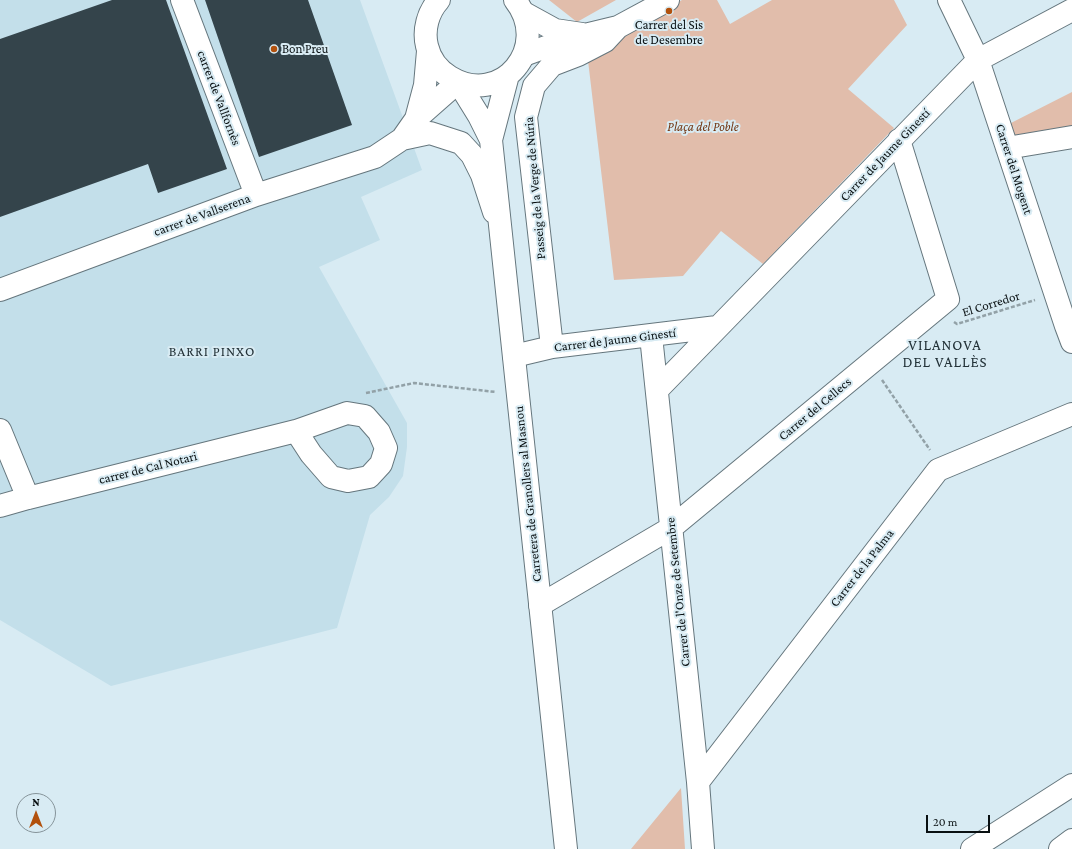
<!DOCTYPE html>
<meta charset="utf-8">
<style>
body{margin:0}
#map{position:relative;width:1072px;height:849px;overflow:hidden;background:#d8ebf3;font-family:"Crimson Pro",serif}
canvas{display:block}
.north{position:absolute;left:16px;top:793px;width:40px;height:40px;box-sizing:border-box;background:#d8ebf3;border:1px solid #859399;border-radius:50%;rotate:0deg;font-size:11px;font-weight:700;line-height:16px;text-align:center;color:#091012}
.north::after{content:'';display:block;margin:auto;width:14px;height:18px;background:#b2510d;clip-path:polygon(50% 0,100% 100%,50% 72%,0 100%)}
.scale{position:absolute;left:926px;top:815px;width:64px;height:18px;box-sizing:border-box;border:2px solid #091012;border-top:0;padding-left:5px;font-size:12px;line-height:14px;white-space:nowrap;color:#091012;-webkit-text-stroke:3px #d8ebf3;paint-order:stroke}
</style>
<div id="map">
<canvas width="1072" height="849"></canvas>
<div class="north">N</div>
<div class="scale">20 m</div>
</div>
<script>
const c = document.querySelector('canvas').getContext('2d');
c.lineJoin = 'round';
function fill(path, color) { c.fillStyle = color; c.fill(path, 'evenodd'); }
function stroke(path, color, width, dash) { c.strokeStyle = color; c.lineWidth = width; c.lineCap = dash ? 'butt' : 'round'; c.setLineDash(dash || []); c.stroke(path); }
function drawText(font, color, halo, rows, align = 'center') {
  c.font = font + ' "Crimson Pro",serif'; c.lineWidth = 4; c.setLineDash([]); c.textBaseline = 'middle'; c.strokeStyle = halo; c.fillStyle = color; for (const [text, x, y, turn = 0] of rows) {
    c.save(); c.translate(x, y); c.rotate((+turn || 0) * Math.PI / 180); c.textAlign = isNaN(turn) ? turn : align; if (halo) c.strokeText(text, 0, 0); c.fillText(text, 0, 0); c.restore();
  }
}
fill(new Path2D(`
 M 0,0 L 360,0 L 422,170 L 361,197 L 380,240 L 319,267 L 407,423 L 407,447 L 403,476 L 389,497 L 370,515 L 337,628 L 111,686 L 0,620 Z`), '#c3dfea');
fill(new Path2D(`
 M 549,0 L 616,0 L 577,22 Z
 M 682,0 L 717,0 L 730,24 L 772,0 L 894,0 L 907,25 L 848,89 L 894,128 L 763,264 L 721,231 L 683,276 L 614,280 L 587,52 Z
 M 1072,92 L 1072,127 L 1013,138 L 1009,124 Z
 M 681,788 L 685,849 L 631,849 Z`), '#e1bdab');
fill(new Path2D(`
 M 112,0 L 166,0 L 227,169 L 158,193 L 148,164 L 0,217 L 0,39 Z
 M 205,0 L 308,0 L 352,125 L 259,157 Z`), '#34444b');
const minor = new Path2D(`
 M 182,0 L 256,195
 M 949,0 L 978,60 L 1066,326 L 1072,342
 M 524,13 L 555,30 L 582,34
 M 524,55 L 554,44 L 585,35 L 618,27 L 668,0
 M 416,119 L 425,85 L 428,51
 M 402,139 L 430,133 L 461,143 L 472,155 L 482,175 L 494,212
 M 1007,148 L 1072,137
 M 0,290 L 256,195 L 375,157 L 402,139 L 416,119 L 458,82
 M 651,336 L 698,782 L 703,849
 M 552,347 L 526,117 L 534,86 L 552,65 L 578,55 L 605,41 L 618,27
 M 514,356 L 552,347 L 717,327
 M 657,390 L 978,60 L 1072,10
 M 0,430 L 28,498
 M 0,506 L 28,498 L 296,431 L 347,413 L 365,416 L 379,432 L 386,448 L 381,464 L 369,477 L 348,481 L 331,477 L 311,454 L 296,431
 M 540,605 L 671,528 L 948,299 L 899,140
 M 698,782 L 938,470 L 1072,414
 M 1060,849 L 1072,840`);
const tertiary = new Path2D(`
 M 972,849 L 1072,785`);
const secondary = new Path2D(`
 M 439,0 C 428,12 423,30 427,46 C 430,59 438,70 450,77 C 501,108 552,47 515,0
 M 508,75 L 491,140 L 566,849
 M 458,82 L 479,116 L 491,140`);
stroke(minor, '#65767d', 24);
stroke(tertiary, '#65767d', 24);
stroke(secondary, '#65767d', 24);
stroke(new Path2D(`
 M 954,322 L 957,324 L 1035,300
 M 882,380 L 930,450
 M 366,393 L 414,383 L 496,392`), '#92a1a7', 2.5, [4, 2]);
stroke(minor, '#fff', 22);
stroke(tertiary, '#fff', 22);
stroke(secondary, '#fff', 22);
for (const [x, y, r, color] of [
 [669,11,4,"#b2510d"],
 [274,49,4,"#b2510d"]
]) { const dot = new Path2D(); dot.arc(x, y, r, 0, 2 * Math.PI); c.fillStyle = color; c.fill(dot); stroke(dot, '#d8ebf3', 1.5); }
drawText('13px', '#091012', '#d8ebf3', [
 ["Carrer del Sis",669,25],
 ["de Desembre",669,40],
 ["Bon Preu",282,49,"left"]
]);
drawText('13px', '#091012', '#d8ebf3', [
 ["carrer de Vallfornès",219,98,69],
 ["Carrer de Jaume Ginestí",885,155,-46],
 ["Carrer del Mogent",1014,169,72],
 ["Passeig de la Verge de Núria",535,188,-95],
 ["carrer de Vallserena",202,215,-20],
 ["El Corredor",991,304,-17],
 ["Carrer de Jaume Ginestí",615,340,-7],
 ["Carrer del Cellecs",815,409,-40],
 ["carrer de Cal Notari",148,468,-14],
 ["Carretera de Granollers al Masnou",528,494,-96],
 ["Carrer de la Palma",862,568,-52],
 ["Carrer de l'Onze de Setembre",678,592,-96]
]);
drawText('italic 13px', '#723511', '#d8ebf3', [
 ["Plaça del Poble",703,127]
]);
c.letterSpacing = '1px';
drawText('14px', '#233238', '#d8ebf3', [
 ["BARRI PINXO",212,352]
]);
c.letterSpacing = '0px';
c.letterSpacing = '1px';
drawText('15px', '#233238', '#d8ebf3', [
 ["VILANOVA",945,345],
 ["DEL VALLÈS",945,362]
]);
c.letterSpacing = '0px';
</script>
